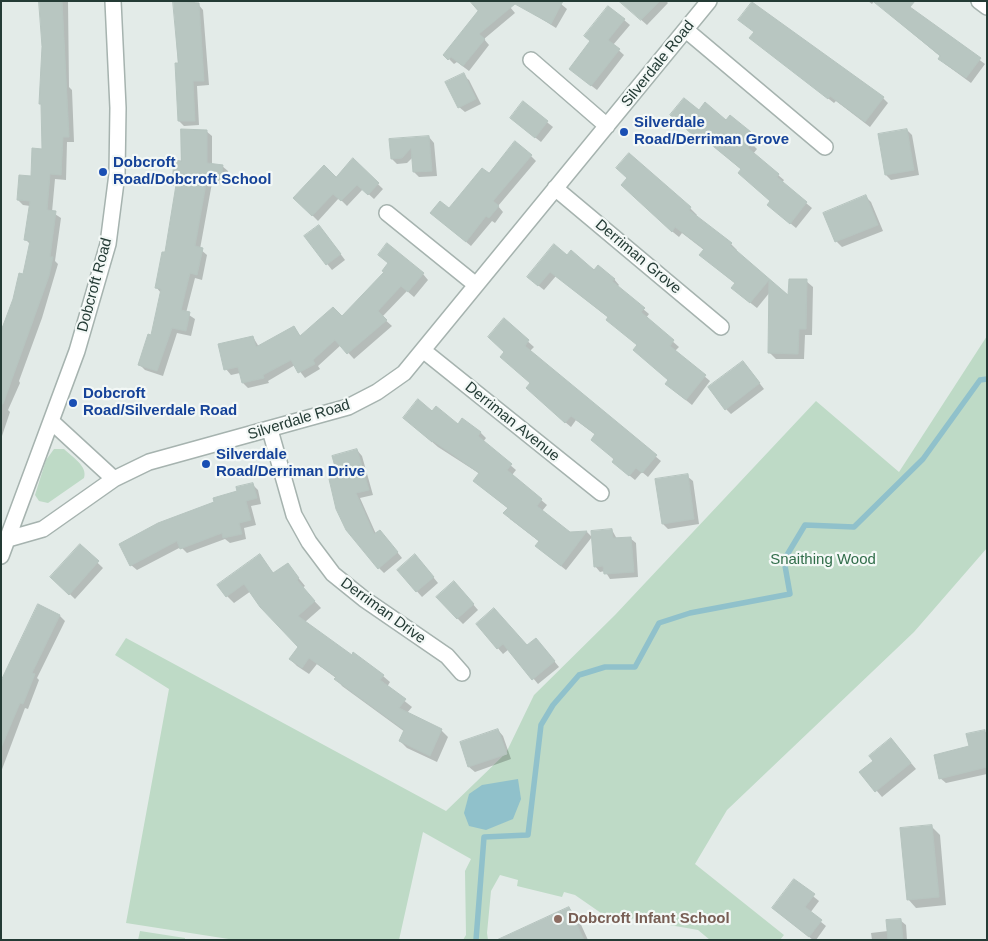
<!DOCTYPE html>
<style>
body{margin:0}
#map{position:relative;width:988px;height:941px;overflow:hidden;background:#e3ebe8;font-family:Helvetica,sans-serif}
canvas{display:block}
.frame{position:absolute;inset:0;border:2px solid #243b35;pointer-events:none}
</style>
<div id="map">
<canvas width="988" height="941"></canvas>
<div class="frame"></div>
</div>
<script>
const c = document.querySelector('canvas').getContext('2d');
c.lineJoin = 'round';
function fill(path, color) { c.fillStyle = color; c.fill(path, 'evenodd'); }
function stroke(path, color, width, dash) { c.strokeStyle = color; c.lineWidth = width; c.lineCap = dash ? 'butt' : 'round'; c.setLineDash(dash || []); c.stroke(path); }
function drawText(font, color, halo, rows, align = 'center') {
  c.font = font + ' Helvetica,sans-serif'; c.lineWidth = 4.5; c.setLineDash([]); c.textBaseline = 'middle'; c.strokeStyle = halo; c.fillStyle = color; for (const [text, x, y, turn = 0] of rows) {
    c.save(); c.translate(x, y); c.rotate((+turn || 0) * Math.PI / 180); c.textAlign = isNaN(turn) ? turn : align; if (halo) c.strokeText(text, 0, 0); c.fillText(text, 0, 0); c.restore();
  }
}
fill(new Path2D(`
 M 987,336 L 987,548 L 914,632 L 727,810 L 695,864 L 784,935 L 780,940 L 710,940 L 698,930 L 601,913 L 575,895 L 564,892 L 562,897 L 517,886 L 518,880 L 500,875 L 491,891 L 487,933 L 488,940 L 463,940 L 466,935 L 465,871 L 471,859 L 423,832 L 399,940 L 235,940 L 126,923 L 169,689 L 115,655 L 126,638 L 446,811 L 506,753 L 534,695 L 615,615 L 816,401 L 899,472 Z
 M 54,449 L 64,449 C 72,457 88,466 84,478 L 48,503 L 39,501 L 35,495 L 46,460 Z
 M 140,931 L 185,938 L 185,940 L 138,940 Z`), '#bedac6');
fill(new Path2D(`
 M 518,779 L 521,799 L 513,819 L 486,830 L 469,826 L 464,813 L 469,794 L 482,785 Z`), '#90c1cb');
fill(new Path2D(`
 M 41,1 L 68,1 L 69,87 L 72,90 L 74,142 L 67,142 L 66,180 L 55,179 L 52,212 L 61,218 L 55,261 L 58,264 L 42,318 L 19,381 L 20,383 L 8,410 L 10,412 L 1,439 L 1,333 L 24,275 L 30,244 L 26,240 L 30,206 L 23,205 L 18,200 L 32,178 L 43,150 L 43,106 L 40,103 L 43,47 Z
 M 174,1 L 195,1 L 194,5 L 198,4 L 203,10 L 209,85 L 197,86 L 199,125 L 184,126 L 179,121 L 179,64 Z
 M 505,1 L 515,13 L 484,39 L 489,45 L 469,71 L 457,62 L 454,64 L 445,55 Z
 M 628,1 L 666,1 L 668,3 L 647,25 L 630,10 Z
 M 868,1 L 901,1 L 985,64 L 971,83 L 945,64 L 941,57 L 874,1 L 872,4 Z
 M 561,4 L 567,9 L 556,28 L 526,9 Z
 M 609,7 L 630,25 L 613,45 L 624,55 L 597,90 L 576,74 Z
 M 751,38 L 883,98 L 888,103 L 870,127 L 836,101 L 834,103 Z
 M 463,75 L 469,80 L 481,104 L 465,112 L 459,107 Z
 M 523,103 L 553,127 L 541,142 L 517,123 Z
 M 699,112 L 750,133 L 755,138 L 751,143 L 757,149 L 753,154 L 784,180 L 782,183 L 812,208 L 796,228 L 768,205 L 772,201 L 742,170 L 703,137 L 700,140 L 677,121 Z
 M 907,130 L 912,135 L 919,175 L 891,180 L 886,175 Z
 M 206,131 L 212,136 L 212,165 L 222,166 L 228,171 L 226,184 L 212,183 L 200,249 L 207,255 L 202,280 L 195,278 L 186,313 L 195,319 L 191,336 L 177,333 L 163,376 L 145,370 L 139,364 L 152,337 L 161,293 L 156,287 L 166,254 L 177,188 L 173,184 L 182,162 Z
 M 429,137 L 434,143 L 437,176 L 419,177 L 414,172 L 413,157 L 407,163 L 397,164 L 392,159 Z
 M 629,155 L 690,208 L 697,215 L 695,217 L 731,244 L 737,250 L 736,252 L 790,297 L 806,281 L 813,287 L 812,335 L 805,335 L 804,359 L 776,359 L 769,352 L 770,292 L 757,308 L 739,294 L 736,284 L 700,255 L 704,250 L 682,233 L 679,237 L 668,228 L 629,179 Z
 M 531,156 L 536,161 L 498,206 L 503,212 L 495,223 L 492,221 L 471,246 L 437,218 L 489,175 Z
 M 353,160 L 383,189 L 374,199 L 363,189 L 347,206 L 339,198 L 318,221 L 295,198 L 336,178 Z
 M 866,197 L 871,202 L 883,231 L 842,247 L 837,242 L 825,214 Z
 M 324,232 L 345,260 L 332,270 L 305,236 Z
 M 567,256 L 614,279 L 619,285 L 617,287 L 649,314 L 646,318 L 679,347 L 675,351 L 710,381 L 692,405 L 672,389 L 669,380 L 638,345 L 609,318 L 556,276 L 544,290 L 534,282 Z
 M 385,272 L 423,274 L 428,280 L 414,297 L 407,291 L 382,317 L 392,326 L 354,359 L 341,345 L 318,366 L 320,369 L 305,378 L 295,365 L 268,381 L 269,383 L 248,388 L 243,383 L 240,373 L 231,375 L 226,369 L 253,337 L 259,347 L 294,327 L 301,337 L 342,318 Z
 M 504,320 L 534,347 L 530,351 L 661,461 L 648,477 L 642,472 L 635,480 L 619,467 L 596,435 L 576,420 L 571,427 L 553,412 L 554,410 L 506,352 Z
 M 748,368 L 764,389 L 731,414 L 726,409 Z
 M 432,413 L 458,426 L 481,433 L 486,438 L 483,442 L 516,470 L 512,475 L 547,505 L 542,511 L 570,533 L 587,532 L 592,537 L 566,570 L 542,551 L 540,542 L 510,519 L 509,509 L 480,486 L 480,474 L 438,447 L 410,423 Z
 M 357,450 L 362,456 L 373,495 L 360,498 L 376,534 L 385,537 L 402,558 L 384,573 L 379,568 L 339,478 Z
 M 687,476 L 693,481 L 699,524 L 668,529 L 663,524 Z
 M 252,484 L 258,490 L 261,504 L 251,506 L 256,525 L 244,528 L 246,539 L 230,543 L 225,539 L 187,553 L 181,547 L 137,570 L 131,565 Z
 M 612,530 L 617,539 L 630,538 L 636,543 L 638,577 L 610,579 L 605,571 L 600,572 L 595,566 Z
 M 80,546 L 103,568 L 75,599 L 57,582 Z
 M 260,556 L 274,574 L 287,564 L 305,586 L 302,588 L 321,608 L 305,622 L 352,656 L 383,676 L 390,682 L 387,687 L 412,707 L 407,713 L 441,730 L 448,737 L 437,762 L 407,748 L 400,741 L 405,732 L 342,686 L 336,678 L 317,664 L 309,674 L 297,666 L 290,659 L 299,646 L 251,591 L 234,603 L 227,596 L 219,585 Z
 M 420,561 L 438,583 L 422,597 L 398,570 Z
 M 459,588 L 478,610 L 463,624 L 458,619 Z
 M 39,605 L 60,616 L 65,621 L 37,678 L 39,680 L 28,709 L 25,708 L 1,772 L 1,685 L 9,664 Z
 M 477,624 L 527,647 L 541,645 L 559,667 L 538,684 L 509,649 L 503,654 Z
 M 498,730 L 503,736 L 511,759 L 475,772 L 469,767 L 461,743 Z
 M 984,731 L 987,733 L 987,774 L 946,783 L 940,778 Z
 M 891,739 L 916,769 L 882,797 L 861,772 L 875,761 Z
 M 932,827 L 940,835 L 946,905 L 916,908 L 908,899 Z
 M 794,881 L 819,901 L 810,913 L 826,926 L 816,940 L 813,940 L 773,908 Z
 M 569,908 L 577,916 L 588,940 L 526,940 Z
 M 900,920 L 906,925 L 907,940 L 872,940 L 871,933 L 888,931 Z`), '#0003');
stroke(new Path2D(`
 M 476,940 L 484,837 L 528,835 L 541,725 L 553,705 L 579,675 L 605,667 L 635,667 L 659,623 L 690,613 L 790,594 L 784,560 L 805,525 L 854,527 L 923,459 L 980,380 L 987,379`), '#90c1cb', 5.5);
const building = new Path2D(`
 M 39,1 L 62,1 L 69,137 L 63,137 L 61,175 L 50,174 L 47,210 L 56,211 L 50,257 L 53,257 L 49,276 L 3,404 L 1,404 L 1,331 L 13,299 L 19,273 L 23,274 L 30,241 L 24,240 L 30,201 L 17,200 L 19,175 L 31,176 L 32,148 L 42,149 L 41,104 L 39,104 L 42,47 Z
 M 173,1 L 199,3 L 204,81 L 193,81 L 195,121 L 178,121 L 175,63 L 178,63 Z
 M 470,1 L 563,1 L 551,24 L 515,4 L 479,34 L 485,39 L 463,66 L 451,57 L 448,60 L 443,55 L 478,11 Z
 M 619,1 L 660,1 L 641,20 Z
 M 873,1 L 915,1 L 910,7 L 981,58 L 966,78 L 938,59 L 940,56 Z
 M 752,2 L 884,97 L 865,122 L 830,96 L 828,99 L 749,38 L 754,32 L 738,20 Z
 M 608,6 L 625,19 L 608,40 L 620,49 L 591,86 L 569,69 L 590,41 L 584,36 Z
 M 464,73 L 476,99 L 458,108 L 445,82 Z
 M 684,98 L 699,110 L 705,102 L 726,120 L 730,115 L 751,132 L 746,138 L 752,143 L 748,148 L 779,174 L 777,177 L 807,202 L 790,224 L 767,205 L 770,201 L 738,173 L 741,169 L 697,133 L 694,136 L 670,115 Z
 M 523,101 L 548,121 L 535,138 L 510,118 Z
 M 181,129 L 207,130 L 207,163 L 223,165 L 221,180 L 207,178 L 195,246 L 203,248 L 197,275 L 190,273 L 181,310 L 190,312 L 186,331 L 172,328 L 157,371 L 138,365 L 148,334 L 151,335 L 161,289 L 155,288 L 162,252 L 165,252 L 176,185 L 172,185 L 174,160 L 181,161 Z
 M 907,129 L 914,170 L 885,175 L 878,134 Z
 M 429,136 L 432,171 L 413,172 L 411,148 L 402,158 L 391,159 L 389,139 Z
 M 515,141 L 532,155 L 493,201 L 499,206 L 489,218 L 486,216 L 466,242 L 430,213 L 440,201 L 449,208 L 482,168 L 489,173 Z
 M 629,153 L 691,207 L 689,210 L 732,243 L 730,245 L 788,295 L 789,279 L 807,279 L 806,329 L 799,329 L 798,354 L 768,353 L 769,280 L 750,303 L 731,288 L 735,283 L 699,255 L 704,249 L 675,227 L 672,232 L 621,185 L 627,178 L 616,168 Z
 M 353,158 L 379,183 L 368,195 L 357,185 L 341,201 L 333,194 L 312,216 L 293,198 L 324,165 L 336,177 Z
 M 866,195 L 878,225 L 835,242 L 823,213 Z
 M 319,225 L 341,254 L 326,265 L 304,236 Z
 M 387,243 L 424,273 L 408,292 L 401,286 L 378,311 L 387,320 L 347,354 L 335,340 L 313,360 L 315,364 L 298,373 L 291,360 L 263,375 L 264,378 L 242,383 L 238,367 L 224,370 L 218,344 L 253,336 L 256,347 L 294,326 L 300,336 L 333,307 L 342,316 L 384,272 L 382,271 L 388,263 L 378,255 Z
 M 554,244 L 567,255 L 571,250 L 594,270 L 598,265 L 615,279 L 612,281 L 645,308 L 641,312 L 674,340 L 670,346 L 706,375 L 686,400 L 665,384 L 668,380 L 633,350 L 637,345 L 606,320 L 608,317 L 550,272 L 538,286 L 527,277 Z
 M 504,318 L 529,340 L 525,346 L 657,455 L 642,473 L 636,468 L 629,476 L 612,462 L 614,459 L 591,440 L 595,434 L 571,416 L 565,423 L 526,388 L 530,383 L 500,357 L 504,352 L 488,337 Z
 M 743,361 L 760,383 L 725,410 L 708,387 Z
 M 418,399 L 432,411 L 436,406 L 458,424 L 462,418 L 481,432 L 478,436 L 512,464 L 507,470 L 542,499 L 537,506 L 570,532 L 587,531 L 561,566 L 535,546 L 539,541 L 503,513 L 508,508 L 473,481 L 479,473 L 433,441 L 432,442 L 403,418 Z
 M 357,449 L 369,490 L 356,493 L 374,534 L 380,530 L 398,552 L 378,569 L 346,530 L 336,509 L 329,479 L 338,477 L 332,456 Z
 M 688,474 L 694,519 L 662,524 L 655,479 Z
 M 253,483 L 257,498 L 246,501 L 251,520 L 239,523 L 242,534 L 223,538 L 222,533 L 180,549 L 177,541 L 130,566 L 119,544 L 158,523 L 214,502 L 213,498 L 237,491 L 236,487 Z
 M 612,529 L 613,538 L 631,537 L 634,572 L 604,574 L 603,566 L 594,567 L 591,531 Z
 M 80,544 L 99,561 L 69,595 L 50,577 Z
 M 260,554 L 273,573 L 288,563 L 299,578 L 297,580 L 315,601 L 298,616 L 352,655 L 353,652 L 384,675 L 380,680 L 406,699 L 399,708 L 442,729 L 430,756 L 399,741 L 404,730 L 334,679 L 336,677 L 309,658 L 302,668 L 289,659 L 298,647 L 260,607 L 244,584 L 226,597 L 217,585 Z
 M 415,554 L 434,577 L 416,592 L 397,570 Z
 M 454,581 L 474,604 L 457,619 L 436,597 Z
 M 38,604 L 60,615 L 32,673 L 35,674 L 23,704 L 20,703 L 1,748 L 1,681 Z
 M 494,608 L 527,645 L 536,638 L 555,661 L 532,680 L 503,644 L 497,649 L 476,624 Z
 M 498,729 L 507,754 L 468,767 L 460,742 Z
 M 985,730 L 987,767 L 939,779 L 934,755 L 969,746 L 966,734 Z
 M 891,738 L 911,763 L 875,792 L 859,772 L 873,761 L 869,756 Z
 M 932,825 L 939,897 L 907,900 L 900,828 Z
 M 794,879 L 815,894 L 805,907 L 822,920 L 809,937 L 772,908 Z
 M 569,907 L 584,940 L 497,940 Z
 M 901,919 L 903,940 L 888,940 L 886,920 Z`);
fill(building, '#b8c6c1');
stroke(building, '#b6c4bf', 1);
const street = new Path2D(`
 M 979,1 L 987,7
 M 686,30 L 825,147
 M 531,60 L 607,126
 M 555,188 L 721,327
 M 387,213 L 476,285
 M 424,351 L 601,493
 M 52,422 L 114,479
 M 270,430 L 294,515 L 309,542 L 333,574 L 364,599 L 447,656 L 462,673
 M 8,539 L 43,529 L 114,479 L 149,462 L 348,407 L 377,392 L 404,373 L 709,1
 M 1,556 L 77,351 L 108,244 L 117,174 L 118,108 L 113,1`);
stroke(street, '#a6b3af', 18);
stroke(street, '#fff', 15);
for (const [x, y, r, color] of [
 [624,132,5,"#1a4fb4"],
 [103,172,5,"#1a4fb4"],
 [73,403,5,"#1a4fb4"],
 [206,464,5,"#1a4fb4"],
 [558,919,5,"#8d6e63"]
]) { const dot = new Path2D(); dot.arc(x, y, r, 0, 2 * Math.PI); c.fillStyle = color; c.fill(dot); stroke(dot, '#f3f8f6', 2); }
drawText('15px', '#243b35', '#f3f8f6', [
 ["Silverdale Road",658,64,-51],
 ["Derriman Grove",638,257,40],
 ["Dobcroft Road",95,285,-75],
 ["Silverdale Road",299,420,-17],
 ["Derriman Avenue",512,422,39],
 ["Derriman Drive",383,611,36]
]);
drawText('bold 15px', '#164399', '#f3f8f6', [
 ["Silverdale",634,123],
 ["Road/Derriman Grove",634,140],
 ["Dobcroft",113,163],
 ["Road/Dobcroft School",113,180],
 ["Dobcroft",83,394],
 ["Road/Silverdale Road",83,411],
 ["Silverdale",216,455],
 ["Road/Derriman Drive",216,472]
], 'left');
drawText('15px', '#326e4b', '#f3f8f6', [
 ["Snaithing Wood",823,560]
]);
drawText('bold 15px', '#785e54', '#f3f8f6', [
 ["Dobcroft Infant School",568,919]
], 'left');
</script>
